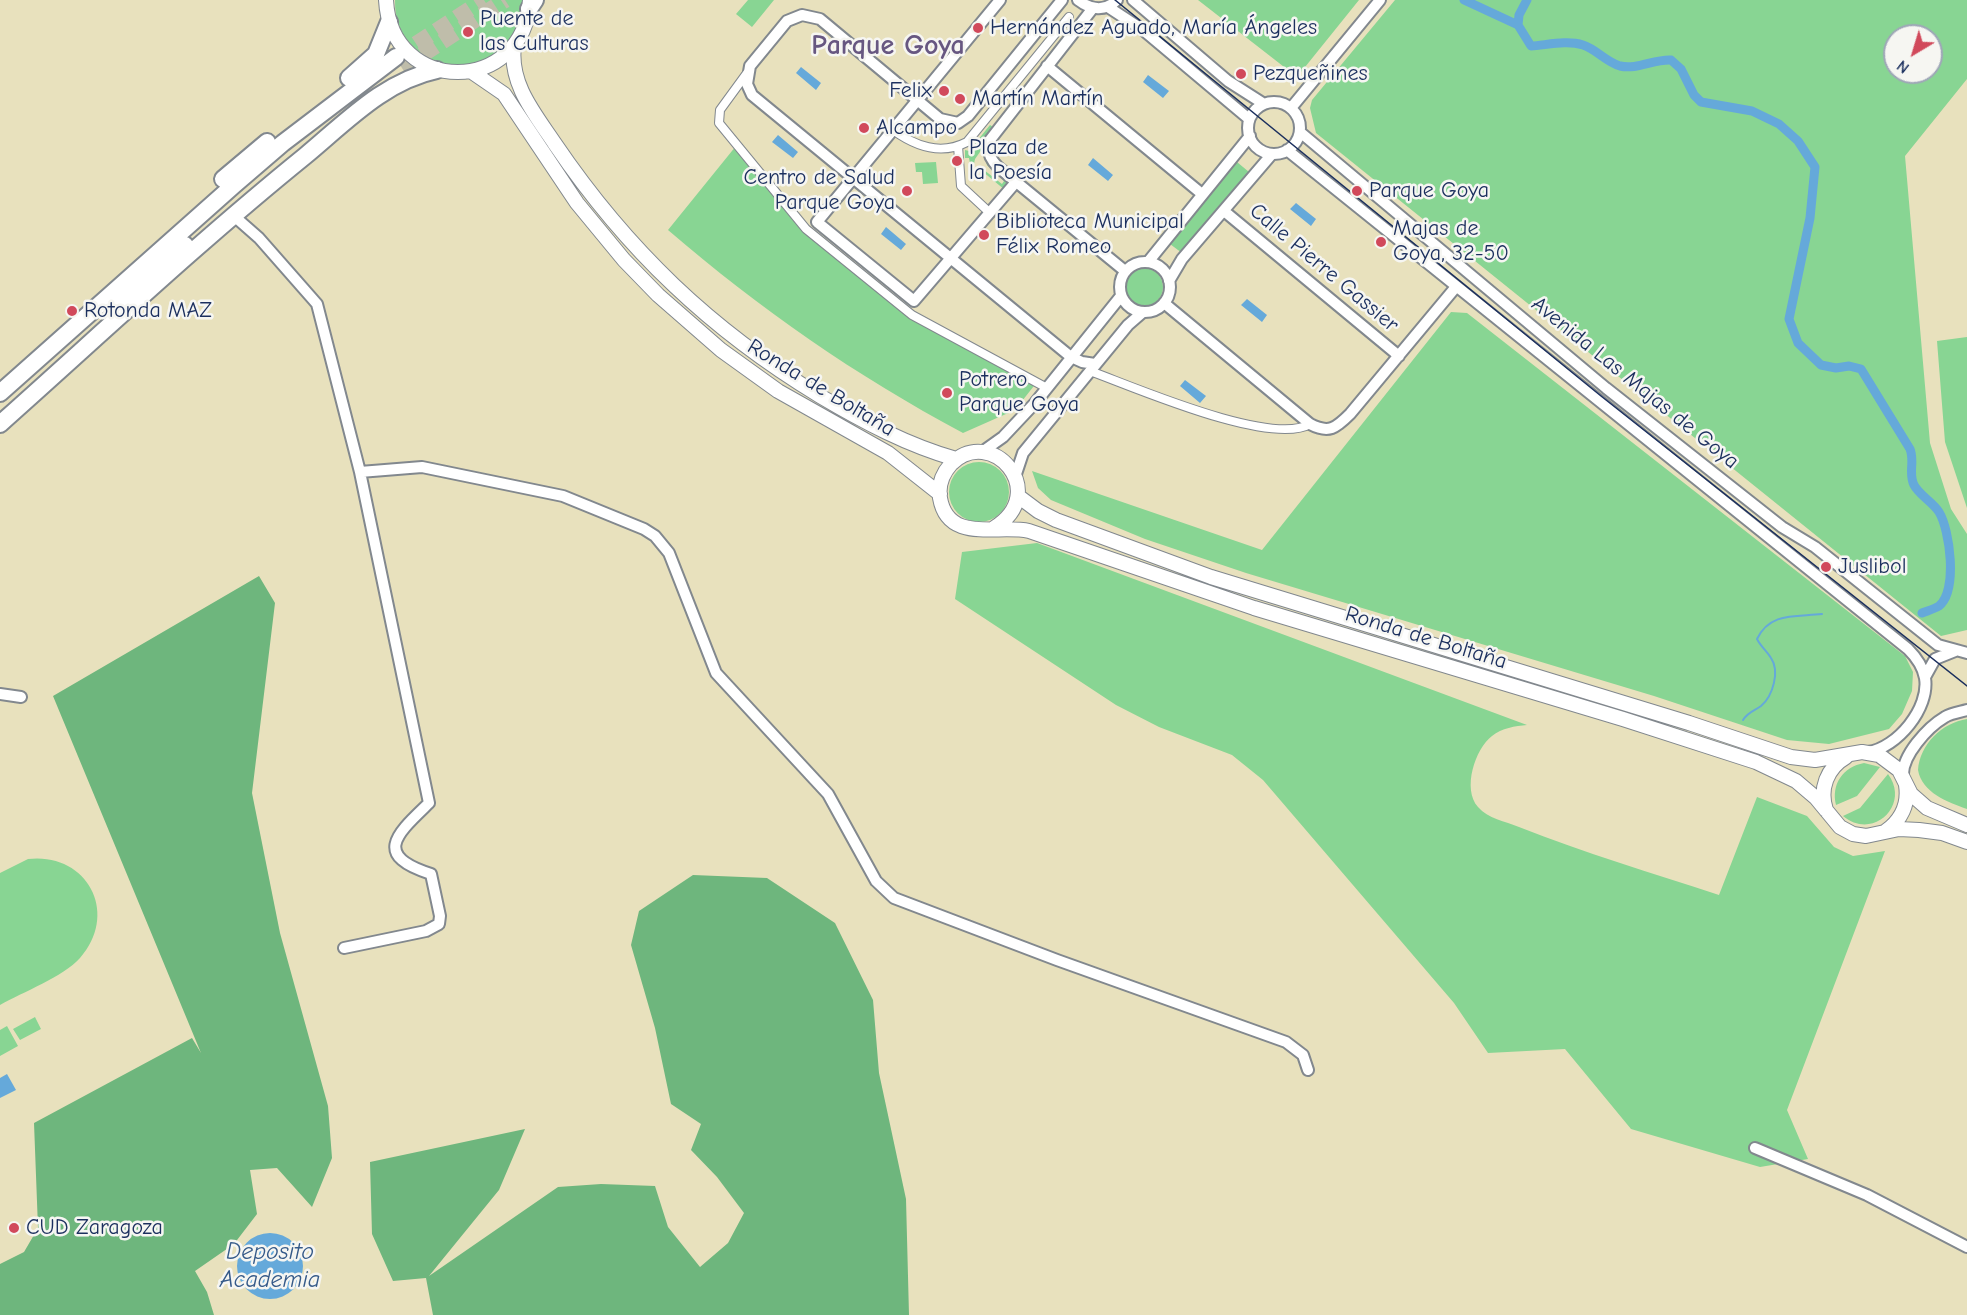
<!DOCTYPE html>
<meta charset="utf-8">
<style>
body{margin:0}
#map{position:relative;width:1967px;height:1315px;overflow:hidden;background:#e8e1bd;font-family:"Comic Neue",sans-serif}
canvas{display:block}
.north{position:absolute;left:1883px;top:24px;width:60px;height:60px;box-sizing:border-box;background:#f6f6f2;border:2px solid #9ea6b7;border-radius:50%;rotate:218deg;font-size:16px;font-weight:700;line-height:24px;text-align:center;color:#1b2f5e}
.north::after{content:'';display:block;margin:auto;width:21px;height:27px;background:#d1495b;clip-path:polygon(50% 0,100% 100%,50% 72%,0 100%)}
</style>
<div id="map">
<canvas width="1967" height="1315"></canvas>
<div class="north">N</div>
</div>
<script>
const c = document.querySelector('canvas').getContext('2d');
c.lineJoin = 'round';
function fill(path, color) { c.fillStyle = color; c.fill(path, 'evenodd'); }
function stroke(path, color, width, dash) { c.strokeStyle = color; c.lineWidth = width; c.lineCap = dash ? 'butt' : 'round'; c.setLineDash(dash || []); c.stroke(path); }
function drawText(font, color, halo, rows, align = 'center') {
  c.font = font + ' "Comic Neue",sans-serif'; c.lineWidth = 5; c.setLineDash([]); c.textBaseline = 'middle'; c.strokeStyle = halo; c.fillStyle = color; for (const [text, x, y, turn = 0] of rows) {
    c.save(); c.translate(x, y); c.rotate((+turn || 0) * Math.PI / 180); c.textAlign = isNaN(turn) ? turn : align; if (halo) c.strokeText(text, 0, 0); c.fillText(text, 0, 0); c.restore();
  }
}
fill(new Path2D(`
 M 395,0 L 523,0 C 521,91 393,82 395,0 Z
 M 748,0 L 774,0 L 752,27 L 736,14 Z
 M 1198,0 L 1359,0 L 1297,77 Z
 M 1395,0 L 1967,0 L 1967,79 L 1905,156 L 1930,443 L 1951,509 L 1967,534 L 1967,630 L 1941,636 L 1316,133 L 1310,108 L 1312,100 ZM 1895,36 L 1931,36 L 1931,72 L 1895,72 Z
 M 990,125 L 993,127 L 985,140 L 1011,183 L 1005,190 L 982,171 L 984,170 L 1002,184 L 1004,181 L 987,165 L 982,149 L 975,159 L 972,173 L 969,158 L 965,158 L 965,150 L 969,151 Z
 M 736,146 L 806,229 L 912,315 L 1037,382 L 1015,410 L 963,433 C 855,375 761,310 668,230 Z
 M 936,162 L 938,183 L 923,184 L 922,172 L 916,172 L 915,163 Z
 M 1237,162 L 1249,172 L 1182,253 L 1170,244 Z
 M1125 287a19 19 0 1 1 38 0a19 19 0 1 1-38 0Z
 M 1451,312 L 1467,313 L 1905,656 L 1913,672 L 1912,691 L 1902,714 L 1889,729 L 1829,744 L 1787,740 L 1654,696 L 1246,573 L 1145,539 L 1051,500 L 1038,488 L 1032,471 L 1262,550 Z
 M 1967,337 L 1967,508 L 1945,442 L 1937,341 Z
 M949 492a30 30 0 1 1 60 0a30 30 0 1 1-60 0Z
 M 1037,543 L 1527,725 C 1515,726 1502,728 1492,736 C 1475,749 1462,789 1478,807 C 1488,819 1505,821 1519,827 C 1585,853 1652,873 1719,895 L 1757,797 L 1807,816 L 1834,847 L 1853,856 L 1885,851 L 1787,1110 L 1808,1159 L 1760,1167 L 1631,1129 L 1565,1049 L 1488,1053 L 1454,1003 L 1263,780 L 1232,755 L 1159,727 L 1116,705 L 955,599 L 962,552 Z
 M 1967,719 L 1967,809 C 1948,802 1922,793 1918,770 C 1920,744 1942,723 1967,719 Z
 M 1864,763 L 1880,767 L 1857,796 L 1836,805 C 1831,784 1843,767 1864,763 Z
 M 1888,774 C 1911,805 1873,841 1843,816 L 1860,808 Z
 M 28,859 C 87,852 120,913 80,958 C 63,977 23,992 0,1005 L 0,873 Z
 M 35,1017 L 41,1029 L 20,1040 L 13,1029 Z
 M 7,1026 L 18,1046 L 0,1056 L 0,1030 Z`), '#88d593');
fill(new Path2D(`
 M 259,576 L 275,603 L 252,793 L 280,933 L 328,1106 L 332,1158 L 312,1207 L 277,1168 L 250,1170 L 257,1214 L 234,1244 L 195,1271 L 207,1292 L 214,1315 L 0,1315 L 0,1264 L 24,1252 L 38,1228 L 34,1123 L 192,1038 L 201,1053 L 53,696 Z
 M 693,875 L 767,878 L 835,923 L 873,1000 L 879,1073 L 906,1199 L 909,1315 L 433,1315 L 426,1278 L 393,1281 L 372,1234 L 370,1162 L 525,1129 L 499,1190 L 429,1276 L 558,1187 L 601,1184 L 655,1186 L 668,1227 L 700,1267 L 728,1243 L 744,1213 L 717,1177 L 691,1150 L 701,1124 L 671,1104 L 655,1028 L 631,945 L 639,911 Z`), '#6eb67d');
fill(new Path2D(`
 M 801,67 L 821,83 L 816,90 L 796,73 Z
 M 1148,75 L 1169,91 L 1163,98 L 1143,82 Z
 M 778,135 L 798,152 L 793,158 L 772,142 Z
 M 1093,158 L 1113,175 L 1108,181 L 1088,165 Z
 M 1296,203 L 1316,219 L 1311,226 L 1290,209 Z
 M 886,227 L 906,244 L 901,250 L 881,234 Z
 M 1247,299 L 1267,315 L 1262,322 L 1241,305 Z
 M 1185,380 L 1206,396 L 1200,403 L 1180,386 Z
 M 7,1074 L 16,1090 L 0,1098 L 0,1078 Z
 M237 1266a33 33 0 1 1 66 0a33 33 0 1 1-66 0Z`), '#65a9da');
stroke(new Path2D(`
 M 1743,720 C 1748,712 1754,711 1761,706 C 1773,696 1780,671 1771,658 C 1767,651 1761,647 1757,639 C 1770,612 1795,617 1822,614`), '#65a9da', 2);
stroke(new Path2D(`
 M 1464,0 L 1518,25
 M 1527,0 L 1519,15 L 1518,25 L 1531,46 C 1547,45 1567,40 1583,45 C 1596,49 1606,62 1620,66 C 1637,70 1654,59 1671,60 L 1681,69 L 1694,95 L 1701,102 L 1752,111 L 1779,124 L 1798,141 L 1815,167 L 1810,218 L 1789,319 L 1798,343 L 1821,365 L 1836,368 L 1849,366 L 1861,369 L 1910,449 C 1915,461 1908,474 1914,485 C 1919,495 1933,502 1939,512 C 1950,530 1958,591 1939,606 C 1934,609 1927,611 1922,613`), '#65a9da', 9);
stroke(new Path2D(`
 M 396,57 L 484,0
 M 402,68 L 505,0`), '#bfbdaa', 16, [16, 8]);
const pedestrian = new Path2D(`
 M 747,73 L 720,110 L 719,123 L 806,229 L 912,315 L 1047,388
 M 893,130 C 915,146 940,156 967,142 L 1069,17
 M 958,146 L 961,186 L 990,213
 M 1090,371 C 1134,387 1271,447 1310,424`);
const minor = new Path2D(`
 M 1000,0 L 817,222 L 914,301 L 1016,182
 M 1062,0 L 968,116 L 958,123 L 940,119 L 820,19 L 802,15 L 787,21 L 750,66 L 747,84 L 752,95 L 1071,357 L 1082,362 L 1095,364
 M 1078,0 C 1091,10 1105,12 1117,0
 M 1133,0 L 1228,81 L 1264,104
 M 1108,7 L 1143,30 L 1249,119
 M 1093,8 L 990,140 C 986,151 990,159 998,167 L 1125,271
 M 1047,66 L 1202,194
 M1248 128a26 26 0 1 1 52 0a26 26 0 1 1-52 0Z
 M 1291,108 L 1380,0
 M 1300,132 L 1606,388 L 1782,527 L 1815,547 L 1938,645 L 1967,653
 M 1287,150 L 1908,649 C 1916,657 1923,667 1925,678 C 1930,708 1897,748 1868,752
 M 1224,211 L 1399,356
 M 234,216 L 259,238 L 317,304 L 360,472 L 429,803 C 398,833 371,855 431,874 L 440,916 L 439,924 L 426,931 L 344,948
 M 1148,262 L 1250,136
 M1120 287a25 25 0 1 1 50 0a25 25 0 1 1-50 0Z
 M 1169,281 L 1182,259 L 1272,154
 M 1164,303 L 1310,424 C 1329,434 1336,428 1350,414 L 1455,288
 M 982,452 L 1003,437 L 1035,403 L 1121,296
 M 360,472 L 422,467 L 563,496 L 644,529 L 655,536 L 669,553 L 716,673 L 828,794 L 876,881 L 894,898 L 1057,960 L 1286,1042 L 1303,1055 L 1308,1070
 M 1015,477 L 1023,453 L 1128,325 L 1143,312
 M 1925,677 L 1935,659 L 1955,651
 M 0,694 L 21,697
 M 1903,777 C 1901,756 1928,727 1945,717 C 1951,713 1960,712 1967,710
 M 1755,1148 L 1867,1195 L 1967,1247`);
const secondary = new Path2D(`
 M 386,0 C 391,96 524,96 530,0
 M 514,46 C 509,84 535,114 555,144 C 627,250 711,330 820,396 C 864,422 907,445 956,459
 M 472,72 L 504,94 L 577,203 L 624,260 L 658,295 L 721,350 L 778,391 L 888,453 L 940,494
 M 1018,496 L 1038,511 L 1056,520 L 1211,577 L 1689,723 L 1791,757 L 1815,760 L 1862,752 L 1879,755 L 1899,770 L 1911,794 L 1927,808 L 1967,825
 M 994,528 C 1052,492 991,424 951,464 C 943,473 938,485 940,498 C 948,544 998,524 1029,531 L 1254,608 L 1623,719 L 1756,762 L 1796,781 L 1816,798 L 1840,827 L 1853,834 L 1866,836 L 1899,829 L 1919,830 L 1942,833 L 1967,842
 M 1826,810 C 1819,789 1827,768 1846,757
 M 1886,831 C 1901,820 1909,804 1906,785`);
const trunk = new Path2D(`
 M 529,9 L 535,0
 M 349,78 L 376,54 L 389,22
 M 223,179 L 267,142
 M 115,307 L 185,245
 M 0,393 L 234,185 L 283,143 L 396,57
 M 0,424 C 101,334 200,241 305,156 C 345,123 384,81 437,70`);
stroke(pedestrian, '#82888e', 10);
stroke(minor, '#82888e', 14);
stroke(secondary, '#82888e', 16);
stroke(trunk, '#82888e', 20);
stroke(pedestrian, '#fff', 8);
stroke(minor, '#fff', 10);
stroke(secondary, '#fff', 14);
stroke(trunk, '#fff', 16);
stroke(new Path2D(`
 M 1115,0 L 1601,396 L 1967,686`), '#1b2f5e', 1.5);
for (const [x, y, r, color] of [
 [978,28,6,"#d1495b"],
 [468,32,6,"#d1495b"],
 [1241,74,6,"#d1495b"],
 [944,91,6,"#d1495b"],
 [960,99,6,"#d1495b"],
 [864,128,6,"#d1495b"],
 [957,161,6,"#d1495b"],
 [907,191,6,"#d1495b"],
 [1357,191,6,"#d1495b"],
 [984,235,6,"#d1495b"],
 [1381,242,6,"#d1495b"],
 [72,311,6,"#d1495b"],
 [947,393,6,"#d1495b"],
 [1826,567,6,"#d1495b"],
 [14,1228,6,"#d1495b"]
]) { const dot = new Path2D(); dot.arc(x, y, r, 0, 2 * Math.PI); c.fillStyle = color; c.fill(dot); stroke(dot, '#f6f6f2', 2); }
drawText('22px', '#1b2f5e', '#f6f6f2', [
 ["Puente de",480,19],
 ["las Culturas",480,44],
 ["Hernández Aguado, María Ángeles",990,28],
 ["Pezqueñines",1253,74],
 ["Felix",932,91,"right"],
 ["Martín Martín",972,99],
 ["Alcampo",876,128],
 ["Plaza de",969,148],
 ["la Poesía",969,173],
 ["Centro de Salud",895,178,"right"],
 ["Parque Goya",895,203,"right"],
 ["Parque Goya",1369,191],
 ["Biblioteca Municipal",996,222],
 ["Félix Romeo",996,247],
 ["Majas de",1393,229],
 ["Goya, 32-50",1393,254],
 ["Rotonda MAZ",84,311],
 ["Potrero",959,380],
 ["Parque Goya",959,405],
 ["Juslibol",1838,567],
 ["CUD Zaragoza",26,1228]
], 'left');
drawText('22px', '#1b2f5e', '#f6f6f2', [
 ["Calle Pierre Gassier",1324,268,40],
 ["Avenida Las Majas de Goya",1635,383,39],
 ["Ronda de Boltaña",821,388,31],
 ["Ronda de Boltaña",1426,638,17]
]);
drawText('italic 24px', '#355a89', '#f6f6f2', [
 ["Deposito",270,1252],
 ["Academia",270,1280]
]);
drawText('bold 28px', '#675781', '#f6f6f2', [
 ["Parque Goya",888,46]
]);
</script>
